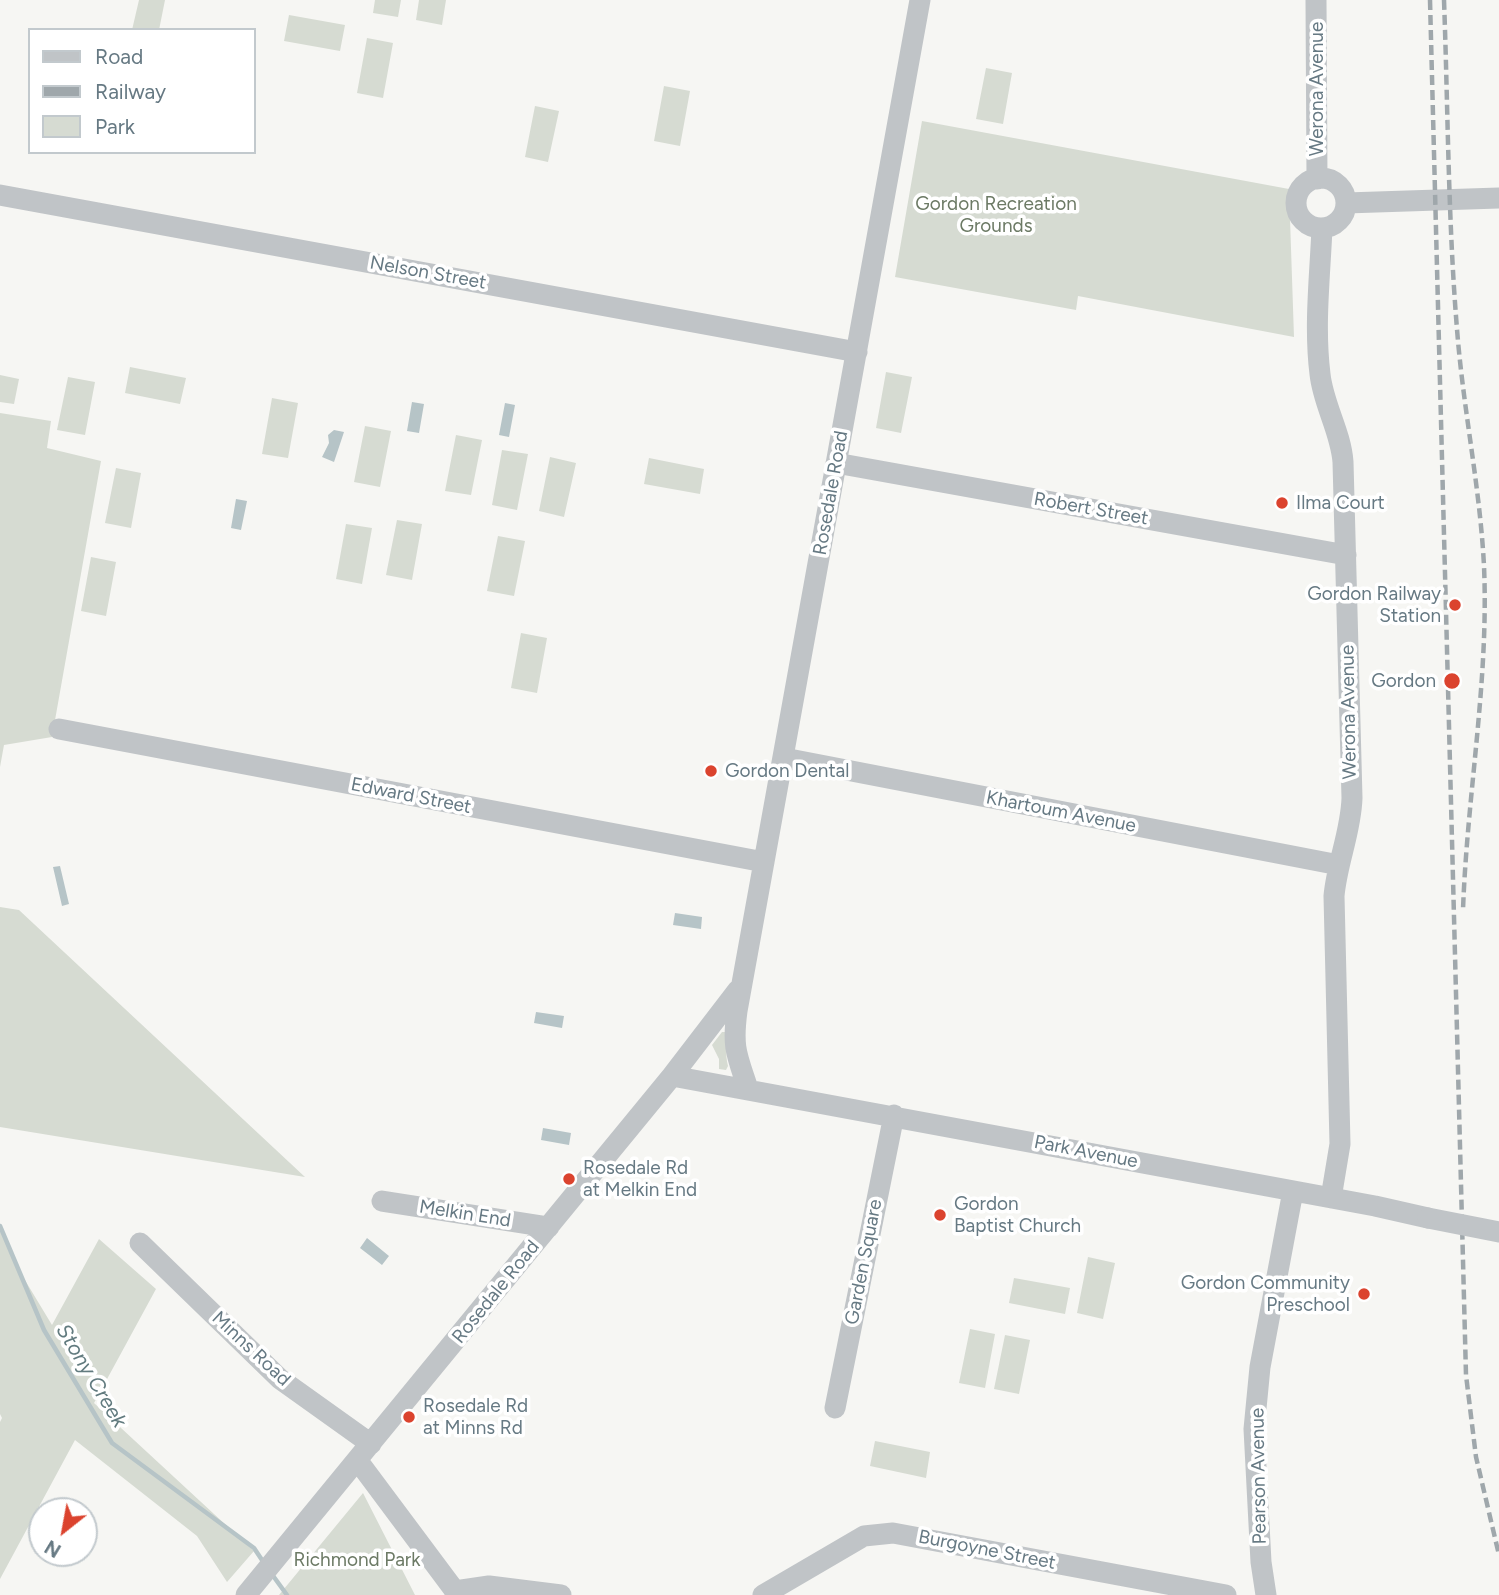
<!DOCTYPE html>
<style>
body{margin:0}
#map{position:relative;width:1499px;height:1595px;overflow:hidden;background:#f6f6f3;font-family:Figtree,sans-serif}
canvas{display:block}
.legend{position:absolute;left:28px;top:28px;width:228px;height:126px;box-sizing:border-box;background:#fff;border:2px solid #c2c9cd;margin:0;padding:9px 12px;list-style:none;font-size:21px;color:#667983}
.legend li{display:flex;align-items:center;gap:14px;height:35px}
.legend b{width:35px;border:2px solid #c2c9cd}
.north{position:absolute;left:28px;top:1497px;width:70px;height:70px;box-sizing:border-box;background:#fff;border:2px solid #c2c9cd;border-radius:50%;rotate:211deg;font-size:19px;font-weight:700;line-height:28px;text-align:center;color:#667983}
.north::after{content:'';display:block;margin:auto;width:24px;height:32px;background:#db432e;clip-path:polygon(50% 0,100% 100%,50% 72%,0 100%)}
</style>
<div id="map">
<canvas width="1499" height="1595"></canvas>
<ul class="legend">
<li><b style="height:9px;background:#c0c4c7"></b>Road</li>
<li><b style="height:9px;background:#9fa7ab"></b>Railway</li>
<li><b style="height:19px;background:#d6dbd2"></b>Park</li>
</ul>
<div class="north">N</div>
</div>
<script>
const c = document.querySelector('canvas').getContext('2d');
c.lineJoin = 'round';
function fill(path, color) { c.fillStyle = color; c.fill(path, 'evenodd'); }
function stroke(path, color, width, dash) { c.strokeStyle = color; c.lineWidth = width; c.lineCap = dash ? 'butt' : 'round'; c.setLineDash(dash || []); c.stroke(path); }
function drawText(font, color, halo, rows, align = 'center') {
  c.font = font + ' Figtree,sans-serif'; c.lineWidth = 7; c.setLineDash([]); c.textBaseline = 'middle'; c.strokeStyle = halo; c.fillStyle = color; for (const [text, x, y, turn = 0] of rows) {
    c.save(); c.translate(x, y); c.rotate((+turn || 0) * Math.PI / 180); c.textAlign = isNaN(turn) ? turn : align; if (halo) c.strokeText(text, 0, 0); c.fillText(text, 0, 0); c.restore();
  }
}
fill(new Path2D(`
 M 139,0 L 165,0 L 159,30 L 132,30 Z
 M 375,0 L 401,0 L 398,17 L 373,13 Z
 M 419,0 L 446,0 L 442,25 L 416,20 Z
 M 289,15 L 345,25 L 340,51 L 284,41 Z
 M 367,38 L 393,43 L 383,98 L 357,93 Z
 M 986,68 L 1012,73 L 1003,124 L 976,119 Z
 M 664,86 L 690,91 L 680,146 L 654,141 Z
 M 535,106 L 559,111 L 548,162 L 525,157 Z
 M 922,121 L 1289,189 L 1294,337 L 1078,296 L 1076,310 L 895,277 Z
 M 130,367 L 186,378 L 180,404 L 125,393 Z
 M 886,372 L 912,377 L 901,433 L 876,428 Z
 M 0,375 L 19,379 L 14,404 L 0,402 Z
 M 68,377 L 95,382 L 85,435 L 57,430 Z
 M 272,398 L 298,403 L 288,458 L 262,454 Z
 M 0,413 L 51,421 L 47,448 L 101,461 L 52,737 L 4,745 L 0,767 Z
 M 365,426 L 391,431 L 380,487 L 354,482 Z
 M 456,435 L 482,440 L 471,495 L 445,491 Z
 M 502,450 L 528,454 L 517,510 L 492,505 Z
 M 550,457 L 576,463 L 564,517 L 539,511 Z
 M 649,458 L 704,469 L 700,494 L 644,484 Z
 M 116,468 L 141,473 L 131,528 L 105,523 Z
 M 397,520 L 422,524 L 412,580 L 386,575 Z
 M 346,524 L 372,528 L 362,584 L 336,579 Z
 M 498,536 L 525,541 L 514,596 L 487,591 Z
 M 91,557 L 116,562 L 106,616 L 81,611 Z
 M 521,633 L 547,638 L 537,693 L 511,688 Z
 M 0,907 L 19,910 L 305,1177 L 0,1127 Z
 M 722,1032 L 725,1032 C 727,1043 725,1055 728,1066 L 726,1070 L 719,1069 L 719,1059 L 712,1045 Z
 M 0,1227 L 17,1267 L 52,1325 L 99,1239 L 156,1289 L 94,1403 L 254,1551 L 227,1582 L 197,1536 L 75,1440 L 0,1579 L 0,1422 L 2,1418 L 0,1414 Z
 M 1088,1257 L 1115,1263 L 1103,1319 L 1077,1313 Z
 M 1014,1278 L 1070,1288 L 1065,1314 L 1009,1303 Z
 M 970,1329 L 995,1334 L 985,1388 L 959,1383 Z
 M 1005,1335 L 1030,1340 L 1019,1394 L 994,1389 Z
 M 875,1441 L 930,1452 L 926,1478 L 870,1466 Z
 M 363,1493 L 415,1595 L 279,1595 Z`), '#d6dbd2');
fill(new Path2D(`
 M 412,402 L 424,404 L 419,433 L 407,431 Z
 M 505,403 L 515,405 L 509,437 L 499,435 Z
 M 334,430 L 344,432 L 334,462 L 322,457 L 329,443 L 328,435 Z
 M 236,499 L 247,501 L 241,530 L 231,528 Z
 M 60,866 L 69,904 L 62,906 L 53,867 Z
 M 675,913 L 702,917 L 701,929 L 673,925 Z
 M 536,1012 L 564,1016 L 562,1028 L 534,1023 Z
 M 543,1128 L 571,1133 L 569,1145 L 541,1140 Z
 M 367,1238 L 389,1256 L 382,1265 L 360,1248 Z`), '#b6c4c7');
stroke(new Path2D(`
 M 0,1226 L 44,1330 L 112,1443 L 254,1548 L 264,1563
 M 271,1573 L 287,1595`), '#b6c4c7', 4.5);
stroke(new Path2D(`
 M 1316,0 L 1317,179
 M1296 203a25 25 0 1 1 50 0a25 25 0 1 1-50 0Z
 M 0,195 L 857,352
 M 1346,203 L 1499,198
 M 1322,228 C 1320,276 1314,326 1320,374 C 1323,404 1341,432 1343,462 L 1352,798 C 1351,832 1337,862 1334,896 L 1340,1144 L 1331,1198
 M 836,463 L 1346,555
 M 59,729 L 764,862
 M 784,758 L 1339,865
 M 672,1076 L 1375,1206 L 1428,1218
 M 748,1089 C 737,1055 732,1049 737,1011 L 920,0
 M 382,1201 L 549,1227
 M 140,1243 L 280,1379 L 371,1444
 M 835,1408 L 894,1115
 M 358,1461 L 455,1591 L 455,1595
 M 455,1591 L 489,1586 L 561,1595
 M 246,1595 L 672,1076 L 738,990
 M 763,1595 L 864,1536 L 893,1533 L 1226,1595
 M 1266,1595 L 1261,1562 L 1254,1429 L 1260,1367 L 1293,1191`), '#c0c4c7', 21);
stroke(new Path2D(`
 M 1430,0 L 1466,1375 L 1476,1457 L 1499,1555
 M 1444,0 C 1448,109 1448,220 1457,329 C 1463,408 1480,487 1484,566 C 1489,681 1467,795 1463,910`), '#9fa7ab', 4.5, [10, 5]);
stroke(new Path2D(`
 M 1428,1218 L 1499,1232`), '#c0c4c7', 21);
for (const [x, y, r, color] of [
 [1282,503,7,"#db432e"],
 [1455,605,7,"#db432e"],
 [1452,681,9,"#db432e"],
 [711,771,7,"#db432e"],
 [569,1179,7,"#db432e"],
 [940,1215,7,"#db432e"],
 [1364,1294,7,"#db432e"],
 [409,1417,7,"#db432e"]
]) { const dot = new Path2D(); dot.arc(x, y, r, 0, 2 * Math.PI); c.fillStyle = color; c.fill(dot); stroke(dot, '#fff', 2.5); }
drawText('19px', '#667983', '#fff', [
 ["Werona Avenue",1317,89,-90],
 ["Nelson Street",428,273,10],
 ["Rosedale Road",831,493,-80],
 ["Robert Street",1091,509,10],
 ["Werona Avenue",1349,712,-91],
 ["Edward Street",411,796,11],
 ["Khartoum Avenue",1061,812,11],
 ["Park Avenue",1086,1152,11],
 ["Melkin End",465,1214,9],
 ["Garden Square",864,1262,-79],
 ["Rosedale Road",496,1292,-51],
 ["Minns Road",251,1349,43],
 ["Pearson Avenue",1259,1476,-91],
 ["Burgoyne Street",987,1550,11]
]);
drawText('19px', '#6c7a65', '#fff', [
 ["Gordon Recreation",996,204],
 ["Grounds",996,226],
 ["Richmond Park",357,1560]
]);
drawText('19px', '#667983', '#fff', [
 ["Ilma Court",1296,503],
 ["Gordon Railway",1441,594,"right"],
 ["Station",1441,616,"right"],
 ["Gordon",1436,681,"right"],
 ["Gordon Dental",725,771],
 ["Rosedale Rd",583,1168],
 ["at Melkin End",583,1190],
 ["Gordon",954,1204],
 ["Baptist Church",954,1226],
 ["Gordon Community",1350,1283,"right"],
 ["Preschool",1350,1305,"right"],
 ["Rosedale Rd",423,1406],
 ["at Minns Rd",423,1428]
], 'left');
drawText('italic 21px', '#627b7f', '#fff', [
 ["Stony Creek",91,1376,59]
]);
</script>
